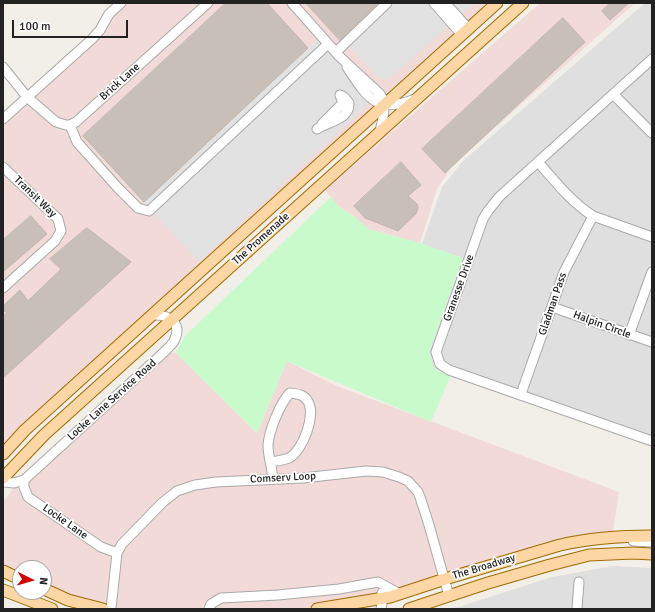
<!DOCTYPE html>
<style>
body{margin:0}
#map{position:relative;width:655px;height:612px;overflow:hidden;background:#f2efe9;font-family:Signika,sans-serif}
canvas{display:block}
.frame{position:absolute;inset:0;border:4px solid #222;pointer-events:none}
.north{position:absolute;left:12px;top:560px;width:40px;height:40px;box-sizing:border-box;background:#fff;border:1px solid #a7a7a7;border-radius:50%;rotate:95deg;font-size:11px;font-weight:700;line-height:16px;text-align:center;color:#222}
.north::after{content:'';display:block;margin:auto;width:14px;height:18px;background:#d40000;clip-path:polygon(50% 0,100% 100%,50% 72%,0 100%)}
.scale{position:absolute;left:12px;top:20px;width:116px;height:18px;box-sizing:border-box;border:2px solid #222;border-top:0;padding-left:5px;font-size:12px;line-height:14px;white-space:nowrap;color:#222;-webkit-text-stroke:3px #fff;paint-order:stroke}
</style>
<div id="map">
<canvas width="655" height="612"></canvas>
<div class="frame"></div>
<div class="north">N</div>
<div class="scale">100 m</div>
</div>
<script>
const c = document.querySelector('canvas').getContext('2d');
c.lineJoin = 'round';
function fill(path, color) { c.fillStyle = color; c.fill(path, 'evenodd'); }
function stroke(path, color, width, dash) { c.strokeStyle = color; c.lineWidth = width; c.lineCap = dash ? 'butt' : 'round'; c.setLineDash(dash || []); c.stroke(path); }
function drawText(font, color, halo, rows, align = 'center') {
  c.font = font + ' Signika,sans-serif'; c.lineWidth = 3.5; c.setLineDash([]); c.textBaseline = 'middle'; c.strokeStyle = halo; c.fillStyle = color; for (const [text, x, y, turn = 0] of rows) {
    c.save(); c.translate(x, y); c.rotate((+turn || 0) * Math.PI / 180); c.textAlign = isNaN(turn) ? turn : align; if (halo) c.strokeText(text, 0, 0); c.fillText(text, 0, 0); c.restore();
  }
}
fill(new Path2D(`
 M 645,3 L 652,3 L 652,445 L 434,369 L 429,352 L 463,258 L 422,244 L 442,187 L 463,161 Z
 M 613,566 L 652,568 L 652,609 L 452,609 L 552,577 Z`), '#e0dfdf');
fill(new Path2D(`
 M 121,3 L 497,3 L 3,454 L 3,119 L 92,39 Z
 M 540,3 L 635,3 L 452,166 L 437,189 L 420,243 L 368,229 L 355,217 L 337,205 L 325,190 Z
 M 156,352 L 176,353 L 257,433 L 287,361 L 337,386 L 619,492 L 613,531 L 570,537 L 454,570 L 408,586 L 315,609 L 97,609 L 44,583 L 44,568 L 20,568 L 20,572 L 3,564 L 3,502 L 14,487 Z`), '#f2dad9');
fill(new Path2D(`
 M 331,197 L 338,206 L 355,217 L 368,229 L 420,243 L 463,258 L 429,352 L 434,369 L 451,375 L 431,422 L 287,361 L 257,433 L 176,353 L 185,336 Z`), '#c8facc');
fill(new Path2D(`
 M 387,3 L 474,3 L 389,79 L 379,78 L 345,43 Z
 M 321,36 L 336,52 L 368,104 L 199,262 L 144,202 Z`), '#e2e2e2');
const building = new Path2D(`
 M 226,3 L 267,3 L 308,48 L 144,202 L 83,136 Z
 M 306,3 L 378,3 L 340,40 Z
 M 610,3 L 629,3 L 610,20 L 602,11 Z
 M 563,18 L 585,42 L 445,173 L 422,149 Z
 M 401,162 L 421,185 L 408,196 L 417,204 L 418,208 L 416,214 L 398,231 L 365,218 L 354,206 Z
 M 31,216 L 47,234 L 3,272 L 3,240 Z
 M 87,228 L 131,262 L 3,378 L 3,316 L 7,313 L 3,310 L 3,306 L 20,290 L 28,301 L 61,269 L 50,259 Z`);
fill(building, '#c7bfb8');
stroke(building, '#c4b6ab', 1);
const minor = new Path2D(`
 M 292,3 L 339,56 L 380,94 C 387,105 383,119 380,131
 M 434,3 L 462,35
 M 445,3 L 468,28
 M 336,52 L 387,3
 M 652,59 L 499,197 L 488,211 L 483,219 L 436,352 L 440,364 L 449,370 L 652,441
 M 3,67 L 27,97 L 56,122 L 66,125 L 70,125 L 76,122 L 208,3
 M 347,67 C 367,97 376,115 415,99
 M 613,94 L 652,133
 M 3,119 L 92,39 L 100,30 L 109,14 L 121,3
 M 322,124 L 343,103 L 340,95
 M 70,125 L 77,142 L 118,188 L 138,208 L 149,211 L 328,44
 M 317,129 C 327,122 350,120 349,103 L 344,97 L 340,95
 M 538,162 C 555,181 571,202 593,216 L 652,237
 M 3,167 L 58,219 L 61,231 L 55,241 L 3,288
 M 552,307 L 652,342
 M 629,335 L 652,272
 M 521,394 L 564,272 L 593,216
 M 271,462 C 277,461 284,460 289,458 C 303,451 317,413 307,400 C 303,394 297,394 290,393 C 280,403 269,431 268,445 C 268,456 272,468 273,479
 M 24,480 L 24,487 L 28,497 L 101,547 L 117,553
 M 3,482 L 14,483 L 24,480 L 161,355 C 165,351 171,346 174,341 C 183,323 169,314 152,315
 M 633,541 L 652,542
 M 111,609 L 117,553 L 122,544 L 163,502 L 177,491 L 195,485 L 216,482 L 303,478 L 366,471 L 383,472 L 399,477 L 408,481 L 418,492 L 420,497 L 429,525 L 449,596
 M 209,609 L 211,604 L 221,598 L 278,595 L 339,589 L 378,582 L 400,594
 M 381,609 L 383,598 L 382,593
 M 577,609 L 579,582`);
const major = new Path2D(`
 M 3,454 L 25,430 L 497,3
 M 3,478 L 44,435 L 523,3
 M 3,571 L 20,579
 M 44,589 L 68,600 L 103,609
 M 3,590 L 52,609
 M 317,609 L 390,597 L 445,579 L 560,545 C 590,538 621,536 652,536
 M 409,609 L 488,583 L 550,565 L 589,555 L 633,553 L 652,554`);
stroke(minor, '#a9a9a9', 11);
stroke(major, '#a06b00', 13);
stroke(minor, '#fff', 9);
stroke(major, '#fcd6a4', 11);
drawText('11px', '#222', '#fff', [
 ["Brick Lane",120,82,-42],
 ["Transit Way",35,197,44],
 ["The Promenade",261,239,-42],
 ["Granesse Drive",459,288,-70],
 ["Gladman Pass",553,304,-71],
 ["Halpin Circle",602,325,20],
 ["Locke Lane Service Road",112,400,-42],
 ["Comserv Loop",283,478,-3],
 ["Locke Lane",65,522,35],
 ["The Broadway",484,567,-17]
]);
</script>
